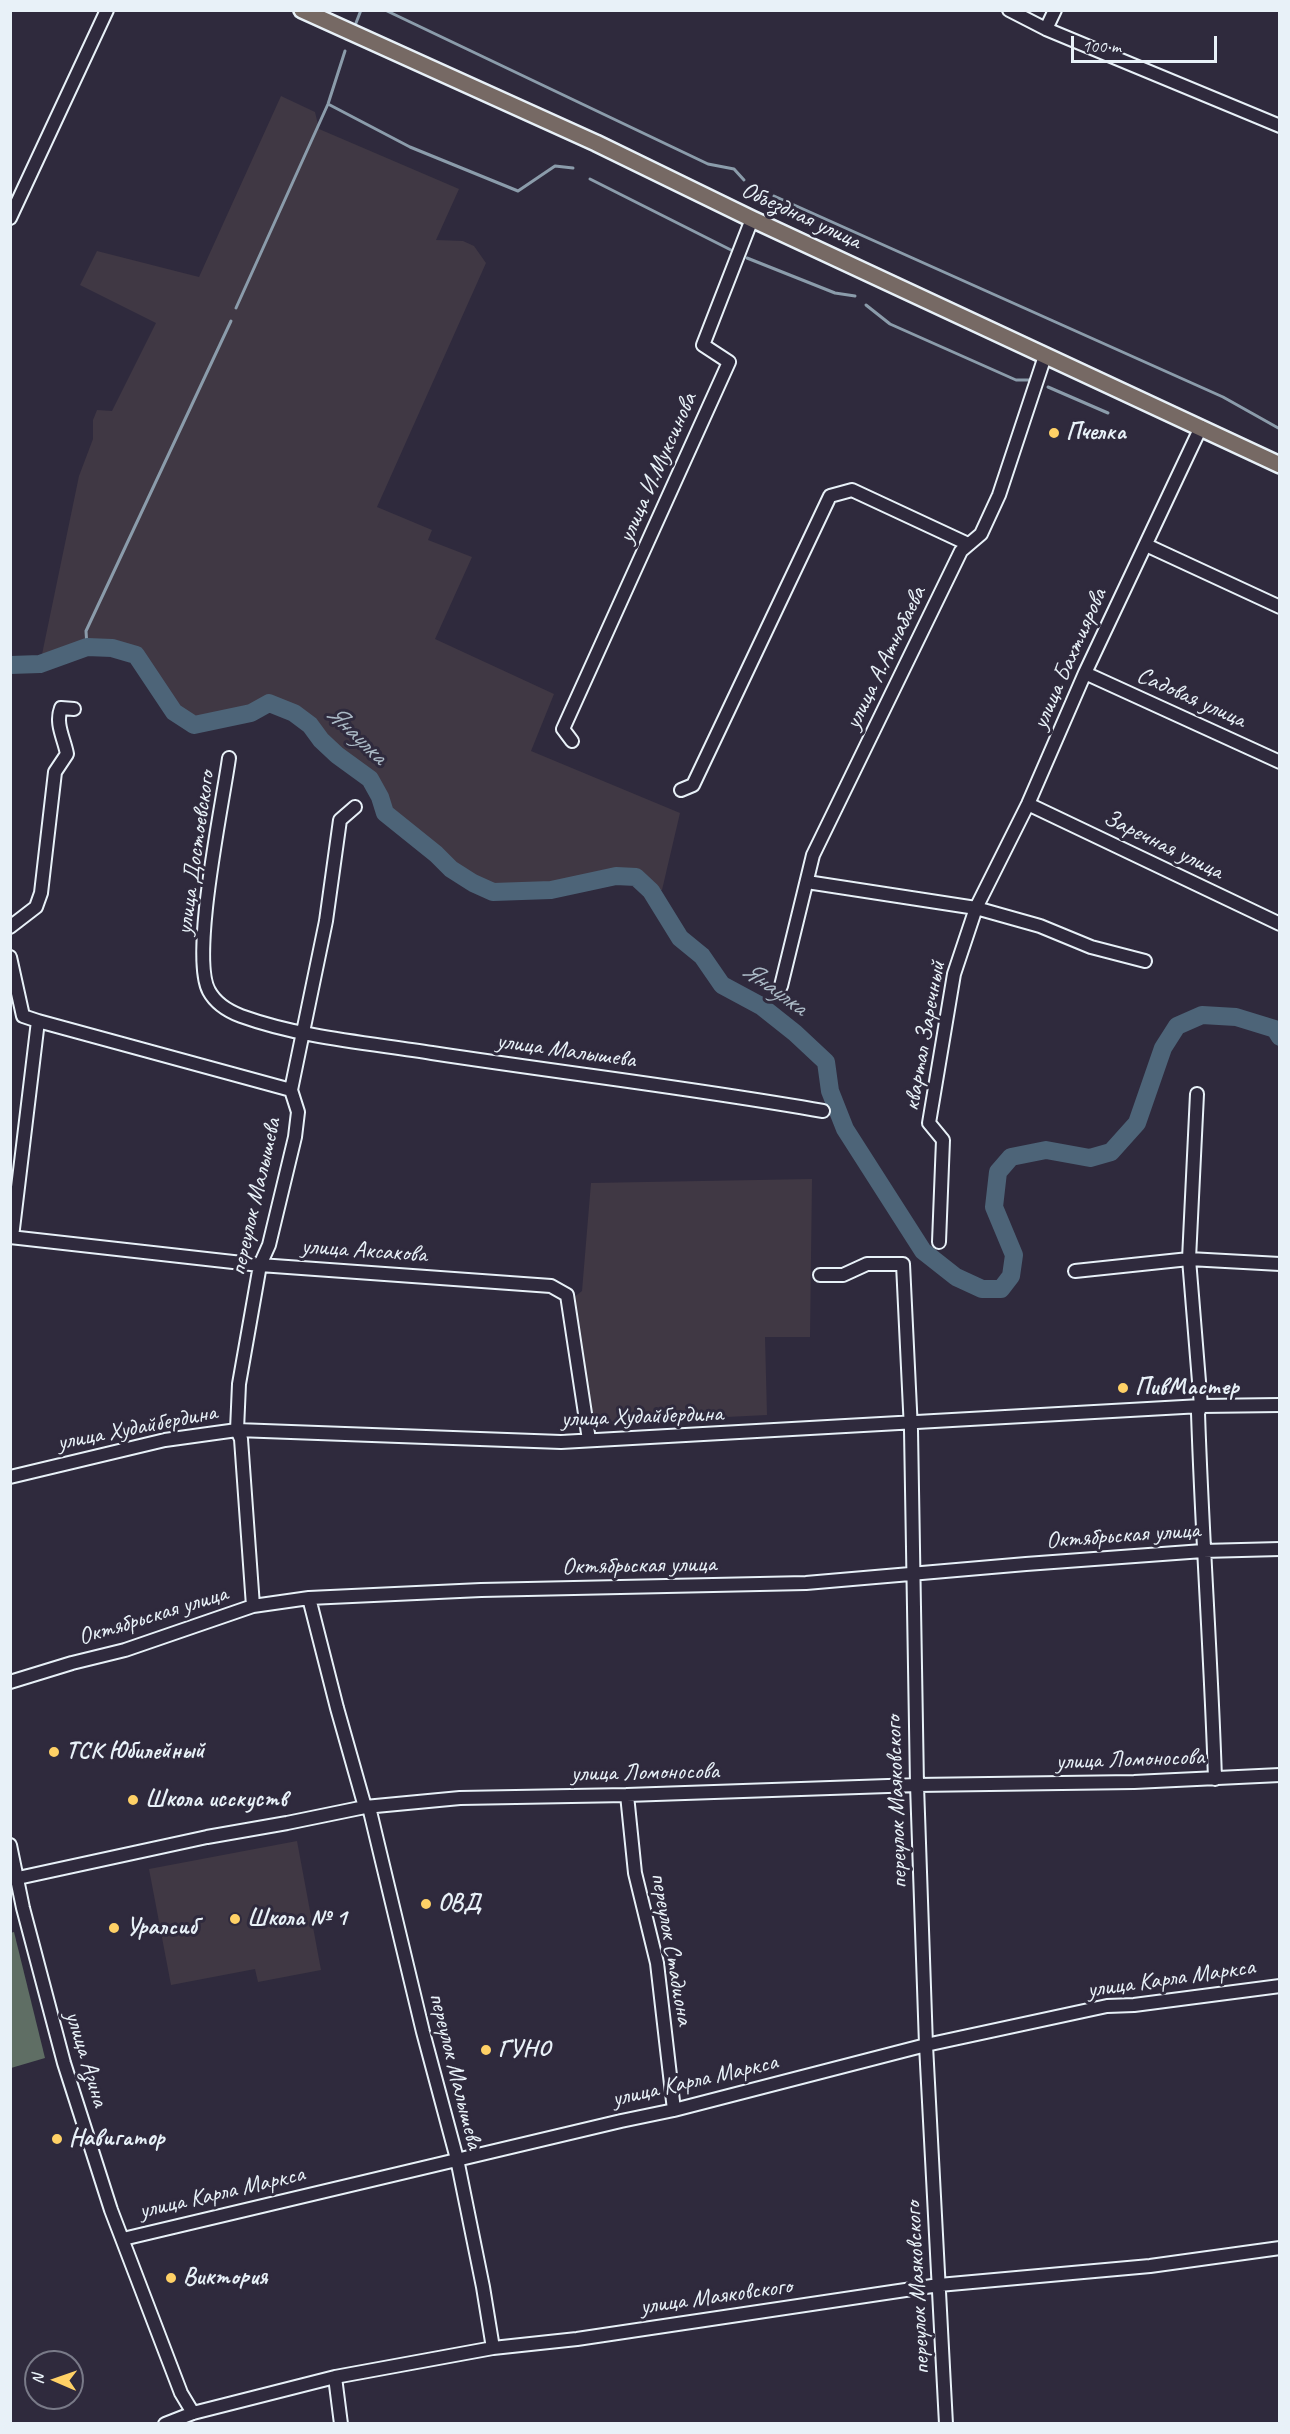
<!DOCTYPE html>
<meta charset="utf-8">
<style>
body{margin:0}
#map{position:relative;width:1290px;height:2434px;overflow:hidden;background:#2f2a3d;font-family:Caveat,sans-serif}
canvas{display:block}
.frame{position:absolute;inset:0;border:12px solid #e8f1f8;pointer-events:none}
.north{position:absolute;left:24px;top:2350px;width:60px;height:60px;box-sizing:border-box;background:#2f2a3d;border:2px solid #797a88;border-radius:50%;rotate:272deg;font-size:16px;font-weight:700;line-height:24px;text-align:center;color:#e8f1f8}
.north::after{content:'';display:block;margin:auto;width:21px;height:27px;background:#ffd166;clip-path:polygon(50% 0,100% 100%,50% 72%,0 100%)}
.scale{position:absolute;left:1071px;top:36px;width:146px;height:27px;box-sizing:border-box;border:3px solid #e8f1f8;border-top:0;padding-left:8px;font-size:18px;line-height:21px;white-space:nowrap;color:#e8f1f8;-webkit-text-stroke:4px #2f2a3d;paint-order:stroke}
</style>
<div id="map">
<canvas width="1290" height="2434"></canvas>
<div class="frame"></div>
<div class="north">N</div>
<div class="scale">100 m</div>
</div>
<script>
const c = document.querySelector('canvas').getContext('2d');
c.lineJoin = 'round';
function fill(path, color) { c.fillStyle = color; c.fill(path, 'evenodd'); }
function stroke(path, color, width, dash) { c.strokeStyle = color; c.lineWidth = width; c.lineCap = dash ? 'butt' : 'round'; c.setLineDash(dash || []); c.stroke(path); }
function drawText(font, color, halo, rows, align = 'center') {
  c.font = font + ' Caveat,sans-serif'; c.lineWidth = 6; c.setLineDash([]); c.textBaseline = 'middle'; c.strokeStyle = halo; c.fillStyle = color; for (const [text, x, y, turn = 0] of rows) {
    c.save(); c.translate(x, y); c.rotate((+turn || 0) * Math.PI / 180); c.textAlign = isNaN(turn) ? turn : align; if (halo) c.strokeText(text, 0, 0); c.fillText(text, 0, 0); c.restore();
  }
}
fill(new Path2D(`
 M 281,96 L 315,112 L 319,129 L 459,189 L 436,240 L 463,241 L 474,246 L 486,263 L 377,507 L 432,530 L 428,540 L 472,557 L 435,639 L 554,694 L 531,751 L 680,813 L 662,890 L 651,891 L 636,877 L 616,876 L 551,890 L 493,892 L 473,883 L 451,869 L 436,854 L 385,814 L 380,797 L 370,779 L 337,755 L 321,740 L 310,725 L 294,713 L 269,703 L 251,713 L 194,725 L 174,712 L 136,655 L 112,648 L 87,647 L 40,664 L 79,476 L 93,439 L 93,420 L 97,410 L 112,411 L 156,323 L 80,285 L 97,251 L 199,277 Z
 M 812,1179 L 810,1337 L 765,1337 L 767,1415 L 585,1424 L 573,1298 L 582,1291 L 591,1183 Z
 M 297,1841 L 321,1970 L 258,1982 L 255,1969 L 171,1985 L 149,1869 Z`), '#403844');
fill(new Path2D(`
 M 14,1932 L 45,2058 L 11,2068 L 10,1933 Z`), '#5f6e64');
stroke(new Path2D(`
 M 385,10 L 708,164 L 734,169 L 744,180
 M 356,23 L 361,10
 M 328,104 L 410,147 L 518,191 L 555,166 L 573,168
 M 590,179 L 731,250
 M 774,196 L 1223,397 L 1280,429
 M 747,258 L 835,293 L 855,296
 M 866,305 L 890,324 L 1016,380 L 1031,380
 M 236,308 L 328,104 L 345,51
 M 1048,387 L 1108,413
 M 87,647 L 86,631 L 231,321`), '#8b9cab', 3);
stroke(new Path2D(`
 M 10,665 L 40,664 L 87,647 L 112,648 L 136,655 L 174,712 L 194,725 L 251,713 L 269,703 L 294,713 L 310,725 L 321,740 L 337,755 L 370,779 L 380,797 L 385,813 L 436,854 L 451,869 L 473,883 L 493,892 L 551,890 L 616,876 L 636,877 L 651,891 L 680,938 L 702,956 L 722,985 L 761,1006 L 795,1033 L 826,1062 L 830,1091 L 845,1129 L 923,1251 L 956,1277 L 982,1289 L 1001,1289 L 1011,1276 L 1014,1255 L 994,1207 L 998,1172 L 1011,1157 L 1046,1150 L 1090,1158 L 1111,1152 L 1137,1123 L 1163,1048 L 1177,1026 L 1202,1015 L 1236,1017 L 1275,1029 L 1280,1037`), '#4d6478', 18);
const minor = new Path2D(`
 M 1009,10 L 1046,29 L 1280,126
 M 1046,29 L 1055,10
 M 10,218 L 107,10
 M 1146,545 L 1280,607
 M 1085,673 L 1280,762
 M 572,741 L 563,729 L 729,362 L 703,345 L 752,219
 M 229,758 C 223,802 190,957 209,991 C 216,1004 228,1011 241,1016 C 302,1038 369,1043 432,1053 C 563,1073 693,1088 823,1111
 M 681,790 L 693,785 L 830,496 L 852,490 L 968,544
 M 1028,804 L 1280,924
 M 807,882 L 976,908 L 1040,926 L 1091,947 L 1145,961
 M 10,927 L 36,907 L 41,893 L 55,772 L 67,754 C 64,738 55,724 61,708 L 74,709
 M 10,957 L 23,1016 L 38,1021 L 12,1237
 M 781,986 L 813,855 L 961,551 L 981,534 L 999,495 L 1045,356
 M 38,1021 L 291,1090
 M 1197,1094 L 1189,1259 L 1201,1406 L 1198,1413 C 1202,1535 1211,1656 1215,1779
 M 10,1237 L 260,1265 L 551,1286 L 567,1295 L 589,1440
 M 939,1242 L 943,1140 L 929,1123 L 954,974 L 976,908 L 1028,804 L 1085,673 L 1201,427
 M 1075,1271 L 1189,1259 L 1280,1264
 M 820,1275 L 843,1275 L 867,1264 L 903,1264 L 911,1430 L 917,1785 L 926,2045 L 946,2424
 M 10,1477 L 165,1440 L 237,1430 L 561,1442 L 1201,1406 L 1280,1405
 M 309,1598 L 337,1708 L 365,1807
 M 253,1606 L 241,1439 L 237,1430 L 239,1384 L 260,1265 L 269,1245 L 295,1137 L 298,1112 L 291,1090 L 326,921 L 340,820 L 355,807
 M 10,1682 L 72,1663 L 125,1650 L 253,1606 L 309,1598 L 481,1590 L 806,1583 L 1026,1564 L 1203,1551 L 1280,1549
 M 627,1795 L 635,1873 L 657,1963 L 674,2110
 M 369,1807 L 423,2032 L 457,2159 L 483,2287 L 493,2348
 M 10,1845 L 23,1908 L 64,2063 L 111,2210 L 181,2393 L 193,2413
 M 18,1878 L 207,1837 L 287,1823 L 365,1807 L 460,1798 L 627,1795 L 917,1785 L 1134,1782 L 1280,1775
 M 123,2239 L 621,2121 L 674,2110 L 926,2045 L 1107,2006 L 1134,2005 L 1280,1986
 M 335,2377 L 341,2424
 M 165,2424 L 193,2413 L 335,2377 L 493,2348 L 577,2339 L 939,2285 L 1150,2266 L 1280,2248`);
const major = new Path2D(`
 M 302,10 L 596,143 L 752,219 L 1280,465`);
stroke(minor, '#e8f1f8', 16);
stroke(major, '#e8f1f8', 20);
stroke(minor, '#2f2a3d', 12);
stroke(major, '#766964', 15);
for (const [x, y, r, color] of [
 [1054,433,6,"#ffd166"],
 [1123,1388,6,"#ffd166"],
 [54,1752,6,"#ffd166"],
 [133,1800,6,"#ffd166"],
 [426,1904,6,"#ffd166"],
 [235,1919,6,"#ffd166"],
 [114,1928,6,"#ffd166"],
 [486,2050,6,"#ffd166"],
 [57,2139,6,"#ffd166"],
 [171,2278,6,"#ffd166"]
]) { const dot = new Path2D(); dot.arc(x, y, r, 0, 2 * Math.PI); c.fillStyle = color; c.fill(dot); stroke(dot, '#2f2a3d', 2); }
drawText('24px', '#e8f1f8', '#2f2a3d', [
 ["Объездная улица",801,216,25],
 ["улица И.Муксинова",658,468,-66],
 ["улица А.Атнабаева",886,658,-64],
 ["улица Бахтиярова",1070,659,-66],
 ["Садовая улица",1191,698,24],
 ["Заречная улица",1163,845,26],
 ["улица Достоевского",196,853,-82],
 ["квартал Заречный",925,1036,-80],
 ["улица Малышева",566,1051,8],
 ["переулок Малышева",256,1197,-77],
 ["улица Аксакова",364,1251,4],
 ["улица Худайбердина",642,1417,-2],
 ["улица Худайбердина",137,1428,-11],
 ["Октябрьская улица",1123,1536,-4],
 ["Октябрьская улица",639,1566,-1],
 ["Октябрьская улица",153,1616,-17],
 ["улица Ломоносова",1130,1760,-2],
 ["улица Ломоносова",645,1773,-1],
 ["переулок Маяковского",897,1802,-92],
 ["переулок Стадиона",671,1949,80],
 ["улица Карла Маркса",1171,1979,-8],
 ["улица Азина",86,2059,73],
 ["переулок Малышева",455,2071,76],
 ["улица Карла Маркса",695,2081,-13],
 ["улица Карла Маркса",222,2193,-13],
 ["переулок Маяковского",918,2288,-93],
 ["улица Маяковского",716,2297,-8]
]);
drawText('bold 24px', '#e8f1f8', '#2f2a3d', [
 ["Пчелка",1066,433],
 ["ПивМастер",1135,1388],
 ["ТСК Юбилейный",66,1752],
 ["Школа исскуств",145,1800],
 ["ОВД",438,1904],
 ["Школа № 1",247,1919],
 ["Уралсиб",126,1928],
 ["ГУНО",498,2050],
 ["Навигатор",69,2139],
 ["Виктория",183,2278]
], 'left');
drawText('italic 26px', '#aab9c5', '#2f2a3d', [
 ["Янаулка",356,735,44],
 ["Янаулка",774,989,36]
]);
</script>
